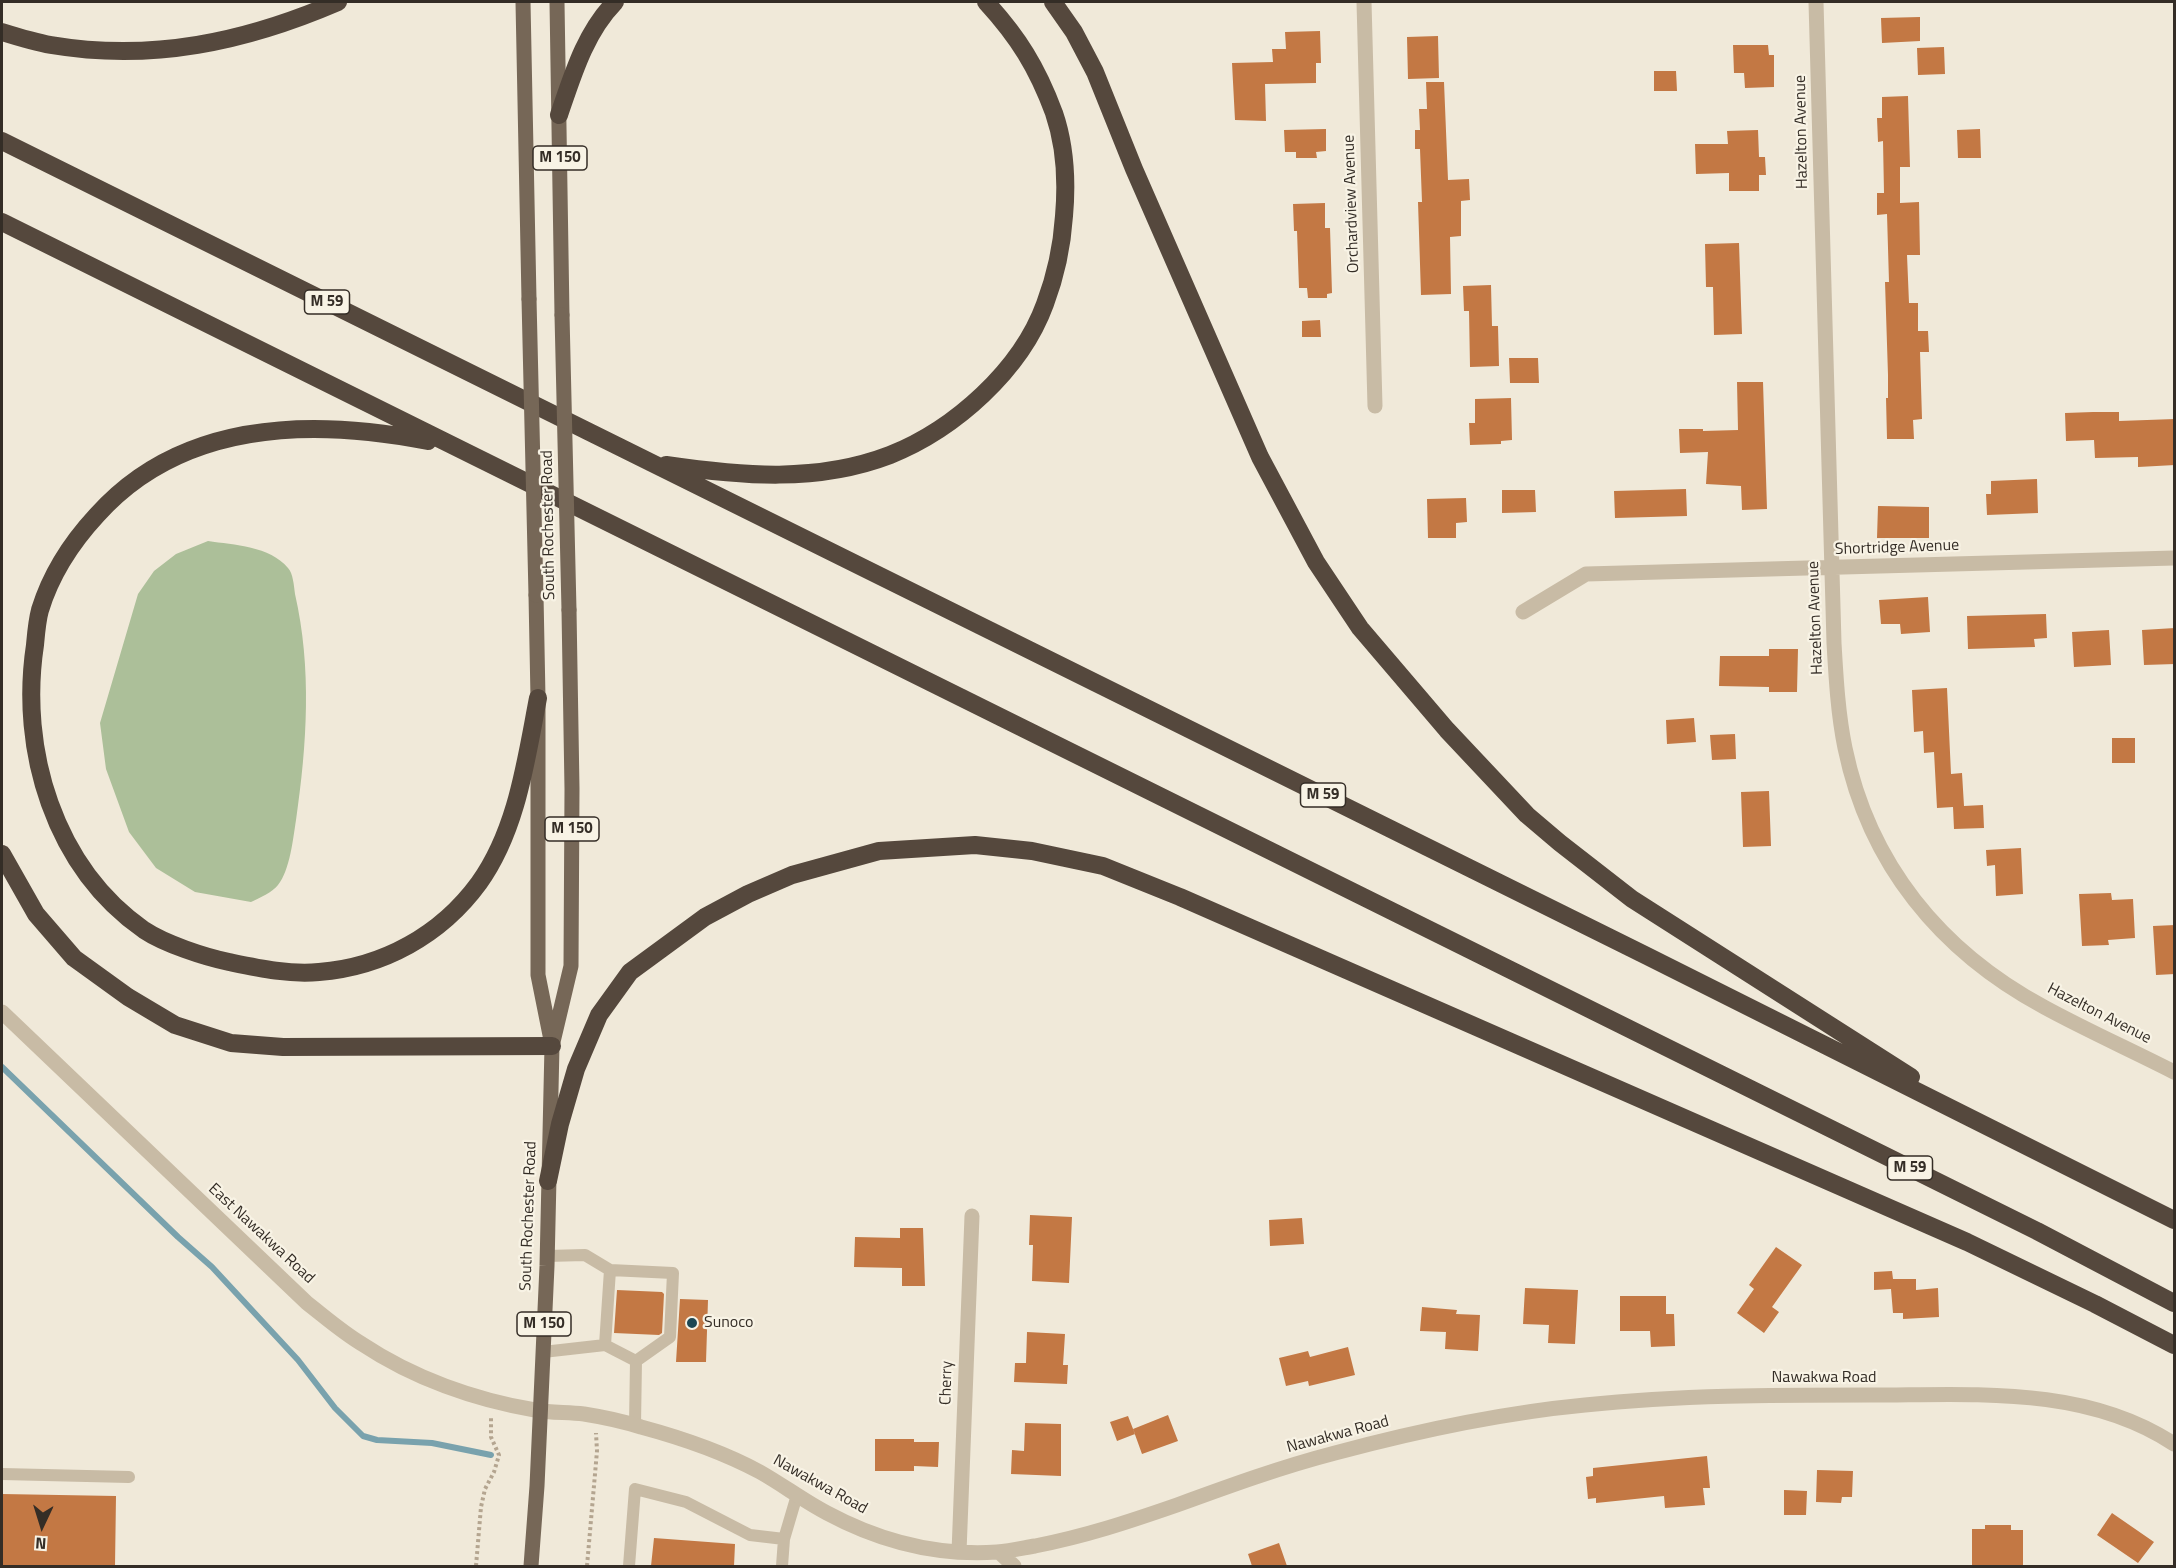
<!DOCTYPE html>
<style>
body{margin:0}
#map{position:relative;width:2176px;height:1568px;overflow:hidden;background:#f0e9d9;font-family:"Titillium Web",sans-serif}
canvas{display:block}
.frame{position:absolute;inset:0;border:3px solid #342d26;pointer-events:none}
.north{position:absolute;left:12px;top:1496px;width:60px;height:60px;-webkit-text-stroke:4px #f8f3e5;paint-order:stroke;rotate:184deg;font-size:16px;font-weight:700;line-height:24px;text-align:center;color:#342d26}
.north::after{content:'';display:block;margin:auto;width:21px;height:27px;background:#342d26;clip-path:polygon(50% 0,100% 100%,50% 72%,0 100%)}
</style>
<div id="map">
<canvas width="2176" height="1568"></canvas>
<div class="frame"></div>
<div class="north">N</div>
</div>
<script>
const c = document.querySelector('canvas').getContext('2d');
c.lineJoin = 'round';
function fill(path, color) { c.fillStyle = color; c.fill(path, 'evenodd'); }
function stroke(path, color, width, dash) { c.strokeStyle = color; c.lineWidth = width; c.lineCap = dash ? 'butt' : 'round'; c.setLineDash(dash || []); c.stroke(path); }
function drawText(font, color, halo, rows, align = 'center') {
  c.font = font + ' "Titillium Web",sans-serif'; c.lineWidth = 4.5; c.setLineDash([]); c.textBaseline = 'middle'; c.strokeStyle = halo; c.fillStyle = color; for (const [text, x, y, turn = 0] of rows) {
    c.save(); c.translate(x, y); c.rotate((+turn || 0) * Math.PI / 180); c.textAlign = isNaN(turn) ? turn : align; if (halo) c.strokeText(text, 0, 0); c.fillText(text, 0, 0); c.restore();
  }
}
fill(new Path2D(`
 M 208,541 C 234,545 270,546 288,568 C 293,573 294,586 295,594 C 312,668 307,745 296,820 C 293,839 290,870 278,885 C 273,892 259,898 251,902 L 195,892 L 156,868 L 129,832 L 106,769 L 100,723 L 138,594 L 154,571 L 176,554 Z`), '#acbf99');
stroke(new Path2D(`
 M 2,1067 L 178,1237 L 212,1267 L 298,1360 L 335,1408 L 363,1436 L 377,1440 L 432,1443 L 491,1455`), '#79a2ad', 6);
fill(new Path2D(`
 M 1920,17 L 1920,41 L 1882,43 L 1881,18 Z
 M 1320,31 L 1321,63 L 1316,63 L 1316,83 L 1265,84 L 1266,121 L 1235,120 L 1232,63 L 1273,62 L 1272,49 L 1286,49 L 1285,32 Z
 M 1438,36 L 1439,78 L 1408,79 L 1407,37 Z
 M 1733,45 L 1768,45 L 1769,55 L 1774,55 L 1774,87 L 1745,88 L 1744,73 L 1734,73 Z
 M 1944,47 L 1945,74 L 1918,75 L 1917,48 Z
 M 1654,71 L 1676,71 L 1677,91 L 1654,91 Z
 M 1426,82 L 1444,82 L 1448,180 L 1469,179 L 1470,200 L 1461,201 L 1461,236 L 1450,237 L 1451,294 L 1421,295 L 1418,202 L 1422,202 L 1420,149 L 1415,149 L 1415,130 L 1420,130 L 1419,109 L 1427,109 Z
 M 1908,96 L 1910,167 L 1900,167 L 1900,203 L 1919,202 L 1920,255 L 1907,255 L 1909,303 L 1918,303 L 1918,331 L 1928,331 L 1929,352 L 1920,352 L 1922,419 L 1913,420 L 1914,439 L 1887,439 L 1886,398 L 1888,398 L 1888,375 L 1885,282 L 1889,282 L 1887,214 L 1877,215 L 1877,193 L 1884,193 L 1883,141 L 1878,142 L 1877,118 L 1882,118 L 1882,97 Z
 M 1326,129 L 1326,151 L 1316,152 L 1317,158 L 1296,158 L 1296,152 L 1285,152 L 1284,130 Z
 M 1980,129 L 1981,158 L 1958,158 L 1957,130 Z
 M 1758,130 L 1759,157 L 1765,157 L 1766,175 L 1759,175 L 1759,191 L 1729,191 L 1729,173 L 1696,174 L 1695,144 L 1728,144 L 1727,131 Z
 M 1325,203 L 1325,228 L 1330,228 L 1332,293 L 1327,294 L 1327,298 L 1308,298 L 1307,288 L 1299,288 L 1297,231 L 1294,231 L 1293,204 Z
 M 1739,243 L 1742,334 L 1714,335 L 1713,287 L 1706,287 L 1705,244 Z
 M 1491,285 L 1492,326 L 1498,326 L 1499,366 L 1470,367 L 1469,311 L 1464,311 L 1463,286 Z
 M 1320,320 L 1321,337 L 1302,337 L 1302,321 Z
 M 1509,358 L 1538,358 L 1539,383 L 1510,383 Z
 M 1737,382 L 1763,382 L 1767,509 L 1742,510 L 1741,486 L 1706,484 L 1708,452 L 1680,453 L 1679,429 L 1703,429 L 1703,431 L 1738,430 Z
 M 1511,398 L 1512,440 L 1501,441 L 1501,444 L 1470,445 L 1469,423 L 1475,423 L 1475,399 Z
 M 2093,412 L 2119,412 L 2119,421 L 2175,419 L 2175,465 L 2138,467 L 2138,457 L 2095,458 L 2094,440 L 2066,441 L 2065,413 Z
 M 2037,479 L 2038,513 L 1987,515 L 1986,494 L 1991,494 L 1991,481 Z
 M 1686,489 L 1687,516 L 1615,518 L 1614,491 Z
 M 1502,490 L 1535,490 L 1536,512 L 1502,513 Z
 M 1466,498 L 1467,522 L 1456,523 L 1456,538 L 1428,538 L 1427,499 Z
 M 1878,506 L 1929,507 L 1929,538 L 1877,538 Z
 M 1928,597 L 1930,632 L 1901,634 L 1900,624 L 1881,624 L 1879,600 Z
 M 2046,614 L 2047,638 L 2034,639 L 2035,647 L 1968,649 L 1967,616 Z
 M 2175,628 L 2175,664 L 2144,665 L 2142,630 Z
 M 2109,630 L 2111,665 L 2074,667 L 2072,632 Z
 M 1769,649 L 1798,649 L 1797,692 L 1769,692 L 1769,687 L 1719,686 L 1720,656 L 1769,656 Z
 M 1947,688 L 1951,774 L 1962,773 L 1964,806 L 1983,805 L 1984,828 L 1954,829 L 1953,807 L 1937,808 L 1934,752 L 1924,753 L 1923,731 L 1914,732 L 1912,690 Z
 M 1694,718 L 1696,742 L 1667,744 L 1666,720 Z
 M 1735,734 L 1736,759 L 1712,760 L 1710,735 Z
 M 2112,738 L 2135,738 L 2135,763 L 2112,763 Z
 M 1769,791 L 1771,846 L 1743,847 L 1741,792 Z
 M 2021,848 L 2023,894 L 1996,896 L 1995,865 L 1987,866 L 1986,850 Z
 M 2111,893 L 2112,900 L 2133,899 L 2135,938 L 2108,940 L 2109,945 L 2082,946 L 2079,894 Z
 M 2175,925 L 2175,974 L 2156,975 L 2153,926 Z
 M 1030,1215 L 1072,1217 L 1069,1283 L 1032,1281 L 1033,1245 L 1029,1245 Z
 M 1302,1218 L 1304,1244 L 1270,1246 L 1269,1220 Z
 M 900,1228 L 923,1228 L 925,1286 L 902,1286 L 902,1268 L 854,1267 L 855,1237 L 900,1238 Z
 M 1776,1247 L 1802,1265 L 1772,1307 L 1779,1312 L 1764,1333 L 1737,1313 L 1754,1289 L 1749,1285 Z
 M 1892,1271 L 1893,1279 L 1916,1279 L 1916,1290 L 1938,1288 L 1939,1317 L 1903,1319 L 1903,1313 L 1893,1313 L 1891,1289 L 1874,1290 L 1874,1272 Z
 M 1525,1288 L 1578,1290 L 1575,1344 L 1548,1343 L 1549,1325 L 1523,1324 Z
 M 617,1290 L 662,1292 L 664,1294 L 662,1333 L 659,1335 L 614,1333 Z
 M 1620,1296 L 1666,1296 L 1666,1314 L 1674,1314 L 1675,1346 L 1651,1347 L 1650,1331 L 1620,1331 Z
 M 680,1299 L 708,1300 L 706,1362 L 676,1362 Z
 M 1422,1307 L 1457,1310 L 1456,1314 L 1480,1315 L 1478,1351 L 1445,1349 L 1446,1332 L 1420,1331 Z
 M 1027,1332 L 1065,1334 L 1063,1365 L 1068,1365 L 1067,1384 L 1014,1382 L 1015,1363 L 1026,1363 Z
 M 1348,1347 L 1355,1375 L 1309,1386 L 1308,1381 L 1286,1386 L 1279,1358 L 1308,1351 L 1310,1357 Z
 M 1168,1415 L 1178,1441 L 1142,1454 L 1133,1429 Z
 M 1128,1416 L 1135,1434 L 1117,1441 L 1110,1422 Z
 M 1025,1423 L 1061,1424 L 1061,1476 L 1011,1474 L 1012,1450 L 1024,1451 Z
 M 875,1439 L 914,1439 L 914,1442 L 939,1442 L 938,1467 L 914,1466 L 914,1471 L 875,1471 Z
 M 1707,1456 L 1710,1488 L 1703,1488 L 1705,1505 L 1665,1508 L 1664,1496 L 1596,1503 L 1596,1498 L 1588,1499 L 1586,1477 L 1593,1476 L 1593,1468 Z
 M 1817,1470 L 1853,1471 L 1852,1497 L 1842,1497 L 1841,1503 L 1816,1502 Z
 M 1784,1490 L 1807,1491 L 1806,1515 L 1784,1515 Z
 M 2,1494 L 116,1496 L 115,1566 L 2,1566 Z
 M 2112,1513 L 2154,1542 L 2138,1563 L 2097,1535 Z
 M 1985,1525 L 2011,1525 L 2011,1530 L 2023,1530 L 2023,1566 L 1972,1566 L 1972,1529 L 1985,1529 Z
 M 654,1538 L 735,1544 L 734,1566 L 651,1566 Z
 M 1279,1543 L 1287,1566 L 1252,1566 L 1248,1554 Z`), '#c37844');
stroke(new Path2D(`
 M 476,1566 L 481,1507 L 485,1489 L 494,1472 L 499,1455 L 491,1437 L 491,1416
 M 587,1566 L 597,1451 L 596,1433`), '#b4a590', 4, [3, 3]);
stroke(new Path2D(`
 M 547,1256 L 585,1255 L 610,1270 L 605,1345
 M 610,1270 L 673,1273 L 670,1337 L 636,1361
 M 543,1352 L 605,1345 L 636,1361 L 635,1425
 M 2,1474 L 129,1477
 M 629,1566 L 635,1489 L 686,1502 L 750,1535 L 784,1539
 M 782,1566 L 784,1539 L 797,1495`), '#c8bba5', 12);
stroke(new Path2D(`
 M 1364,2 L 1375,406
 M 1816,2 L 1834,643 C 1836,678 1838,714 1845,748 C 1869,864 1940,951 2044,1007 C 2086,1030 2131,1050 2174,1072
 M 1523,612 L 1586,574 L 2174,558
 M 2,1012 L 307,1303 C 325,1317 342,1332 362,1344 C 413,1378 475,1400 535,1410 C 551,1413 567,1412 584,1414 C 603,1417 622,1421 641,1427 C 682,1438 723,1452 760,1472 C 783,1485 804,1501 827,1513 C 879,1541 937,1556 997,1552 C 1010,1551 1023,1548 1035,1546 C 1086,1536 1128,1522 1177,1505 C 1229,1486 1281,1467 1335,1453 C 1417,1431 1501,1413 1585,1405 C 1680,1395 1775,1395 1870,1395 C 1972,1395 2085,1385 2174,1444
 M 959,1552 L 972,1216
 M 999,1552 L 1014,1566`), '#c8bba5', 15);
stroke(new Path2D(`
 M 523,2 L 529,299
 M 557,2 L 562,315
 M 536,595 L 538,698 L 538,975 L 551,1040
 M 531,1566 L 537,1486 L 547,1266 L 552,1046 L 571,966 L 572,789 L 569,610`), '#766757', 15);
stroke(new Path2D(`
 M 1053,2 L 1074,32 L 1095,72 L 1134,169 L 1260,457 L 1316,562 L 1360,628 L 1447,730 L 1527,815 L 1560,843 L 1632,899 L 1911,1077
 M 2,32 C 18,37 34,42 51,45 C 152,62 245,42 338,2
 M 559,115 C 573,74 585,33 615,2
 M 2,141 L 1647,956 L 2174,1220
 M 2,222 L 2037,1231 L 2174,1303
 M 428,441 C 311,418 182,420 97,515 C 72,542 51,574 40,610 C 37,621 36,634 35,645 C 19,750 54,867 144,930 C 165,944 205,957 229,962 C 258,968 290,975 319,972 C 383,967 441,935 479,883 C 517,830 526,760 538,698
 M 666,465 C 742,476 817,483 890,455 C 955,429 1021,370 1045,304 C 1056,275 1062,246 1064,216 C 1067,182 1065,145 1054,113 C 1037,67 1018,37 986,2
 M 2,854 L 36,914 L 74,958 L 128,997 L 175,1025 L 231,1043 L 283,1047 L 552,1046
 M 548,1181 L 560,1124 L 576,1069 L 599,1015 L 630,972 L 705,917 L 748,894 L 792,875 L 879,851 L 975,845 L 1032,851 L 1103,866 L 1180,897 L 1967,1242 L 2095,1304 L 2174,1345`), '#55483d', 18);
stroke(new Path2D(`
 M 529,299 L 536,595
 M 562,315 L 569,610`), '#766757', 15);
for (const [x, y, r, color] of [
 [692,1323,6,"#1d4754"]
]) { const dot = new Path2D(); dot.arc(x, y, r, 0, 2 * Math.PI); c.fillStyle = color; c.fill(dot); stroke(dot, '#f8f3e5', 2); }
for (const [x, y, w] of [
 [560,158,54],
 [327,302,45],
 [1323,795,45],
 [572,829,54],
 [1910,1168,45],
 [544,1324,54]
]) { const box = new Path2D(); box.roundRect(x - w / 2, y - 12, w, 24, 4.5); c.fillStyle = '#f8f3e5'; c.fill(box); stroke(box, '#342d26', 1.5); }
drawText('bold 15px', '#342d26', null, [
 ["M 150",560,158],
 ["M 59",327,302],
 ["M 59",1323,795],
 ["M 150",572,829],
 ["M 59",1910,1168],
 ["M 150",544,1324]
]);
drawText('16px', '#342d26', '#f8f3e5', [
 ["Hazelton Avenue",1802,132,-91],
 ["Orchardview Avenue",1352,204,-92],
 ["South Rochester Road",549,525,-91],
 ["Shortridge Avenue",1897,548,-2],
 ["Hazelton Avenue",1816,618,-92],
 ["Hazelton Avenue",2099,1014,27],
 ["South Rochester Road",529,1216,-88],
 ["East Nawakwa Road",261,1234,43],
 ["Nawakwa Road",1824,1378],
 ["Cherry",947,1383,-88],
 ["Nawakwa Road",1338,1435,-15],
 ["Nawakwa Road",820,1485,29]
]);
drawText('16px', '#342d26', '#f8f3e5', [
 ["Sunoco",704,1323]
], 'left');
</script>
